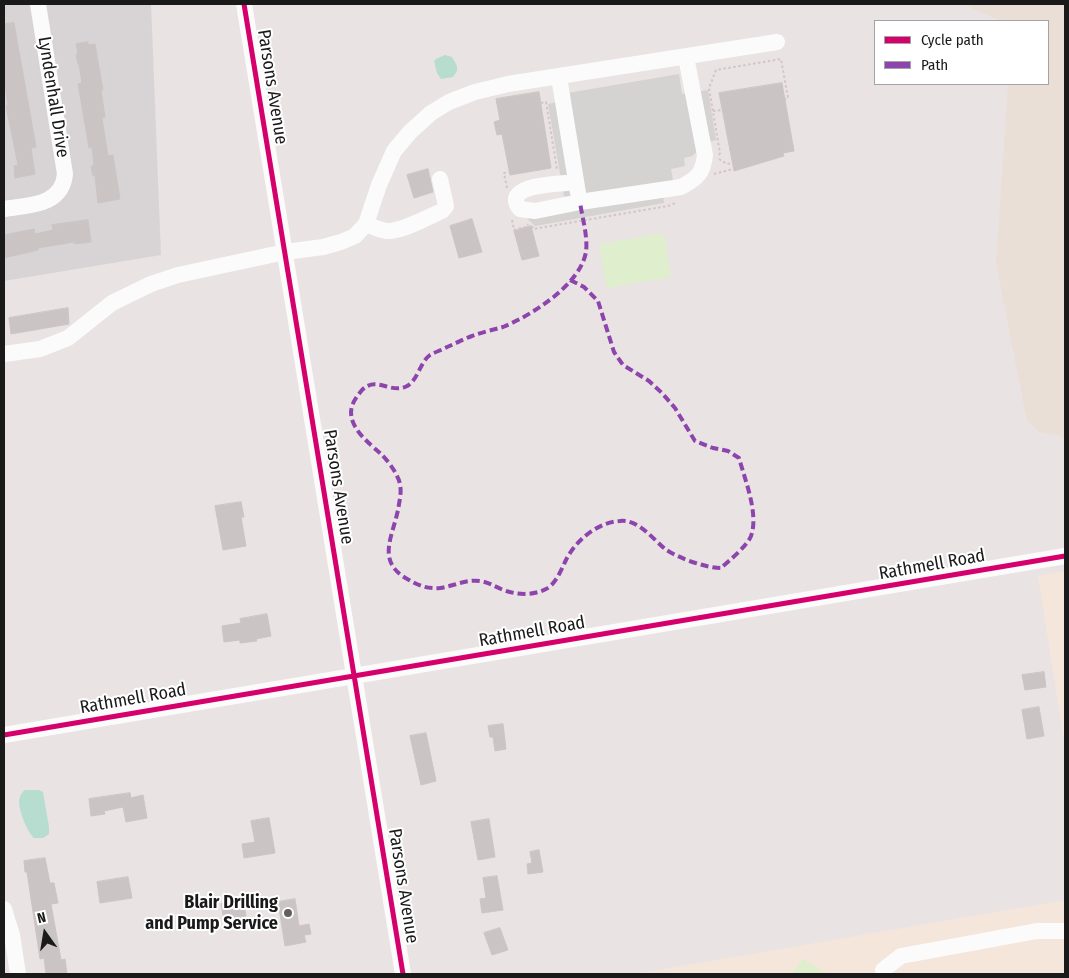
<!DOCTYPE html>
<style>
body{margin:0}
#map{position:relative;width:1069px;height:978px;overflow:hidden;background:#e9e3e3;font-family:"Fira Sans Condensed",sans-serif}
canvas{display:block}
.frame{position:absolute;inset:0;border:5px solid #1a1a1a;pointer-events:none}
.legend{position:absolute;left:874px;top:20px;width:175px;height:65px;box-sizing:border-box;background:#fff;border:1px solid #a3a3a3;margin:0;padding:6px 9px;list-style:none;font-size:15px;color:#1a1a1a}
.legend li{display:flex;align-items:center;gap:10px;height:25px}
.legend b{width:25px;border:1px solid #a3a3a3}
.north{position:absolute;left:20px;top:908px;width:50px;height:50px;-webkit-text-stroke:4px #fff;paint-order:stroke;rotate:347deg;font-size:14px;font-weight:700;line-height:20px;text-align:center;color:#1a1a1a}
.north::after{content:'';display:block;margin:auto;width:18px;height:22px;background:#1a1a1a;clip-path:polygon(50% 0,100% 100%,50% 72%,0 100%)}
</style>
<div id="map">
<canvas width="1069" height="978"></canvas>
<div class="frame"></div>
<ul class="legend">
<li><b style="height:6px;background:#d6006c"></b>Cycle path</li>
<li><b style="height:6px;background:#8e44ad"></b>Path</li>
</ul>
<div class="north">N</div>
</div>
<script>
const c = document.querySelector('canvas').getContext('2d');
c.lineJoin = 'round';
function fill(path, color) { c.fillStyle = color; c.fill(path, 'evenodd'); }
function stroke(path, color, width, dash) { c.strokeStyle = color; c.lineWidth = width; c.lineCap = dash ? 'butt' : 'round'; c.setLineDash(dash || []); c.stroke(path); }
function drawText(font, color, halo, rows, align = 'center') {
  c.font = font + ' "Fira Sans Condensed",sans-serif'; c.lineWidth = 4; c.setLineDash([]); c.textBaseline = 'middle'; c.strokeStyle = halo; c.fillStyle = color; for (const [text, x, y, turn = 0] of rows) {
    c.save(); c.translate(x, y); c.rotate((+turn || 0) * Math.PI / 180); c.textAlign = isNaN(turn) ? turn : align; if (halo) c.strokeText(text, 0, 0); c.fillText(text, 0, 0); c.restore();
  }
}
fill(new Path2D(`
 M 4,4 L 151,4 L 161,255 L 4,281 Z`), '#d8d4d5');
fill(new Path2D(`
 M 1065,571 L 1065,747 L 1038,576 Z
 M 1065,900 L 1065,974 L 635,974 Z`), '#f5e6dc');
fill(new Path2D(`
 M 963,4 L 1065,4 L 1065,440 L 1060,436 L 1039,432 L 1027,421 L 996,264 L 1008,84 L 1048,84 L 1048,21 L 1000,21 Z`), '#eadfd6');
fill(new Path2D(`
 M 664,233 L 671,277 L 607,288 L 599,244 Z
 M 803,959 L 828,974 L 796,974 L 793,972 Z`), '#dfeecd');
fill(new Path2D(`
 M 679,74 L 682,94 L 708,90 L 716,140 L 708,142 L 692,156 L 684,158 L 685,166 L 671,169 L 675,191 L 663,194 L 664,203 L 535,226 L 525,216 L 569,197 L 564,196 L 548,104 L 557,102 L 556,95 Z`), '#d5d2d2');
fill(new Path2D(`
 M 445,55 L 452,57 L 457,66 L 457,71 L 453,77 L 441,79 L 437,73 L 434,61 L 436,59 Z
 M 25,790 L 39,790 L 43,792 L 49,827 L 49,834 L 43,838 L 34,838 C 27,832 16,805 20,797 C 21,794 22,792 25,790 Z`), '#b6ddd0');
const building = new Path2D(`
 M 14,23 L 36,147 L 31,148 L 35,174 L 15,178 L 14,166 L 18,165 L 6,106 L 8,106 L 4,77 L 4,24 Z
 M 88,42 L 88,45 L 95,44 L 103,90 L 101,90 L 105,117 L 102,118 L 108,156 L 113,155 L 120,199 L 98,203 L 95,176 L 93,176 L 91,166 L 94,166 L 92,147 L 89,148 L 81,101 L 78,84 L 82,83 L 79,64 L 78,64 L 76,55 L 78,54 L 76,44 Z
 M 782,83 L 794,151 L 783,153 L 784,156 L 734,171 L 719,93 Z
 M 539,92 L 551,168 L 510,175 L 502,134 L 497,135 L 494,122 L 500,120 L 496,99 Z
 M 428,169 L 433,192 L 414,198 L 407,175 Z
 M 472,219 L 482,252 L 459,258 L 450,226 Z
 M 88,220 L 91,242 L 75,244 L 74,242 L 38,248 L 38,250 L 4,258 L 4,235 L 34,229 L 35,234 L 53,230 L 52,225 Z
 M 531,226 L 539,256 L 522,260 L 514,231 Z
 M 68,308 L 69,324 L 11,334 L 9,318 Z
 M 241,502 L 244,517 L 241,517 L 246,546 L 223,550 L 215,506 Z
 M 267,614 L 271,636 L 256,639 L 257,641 L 240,643 L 240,640 L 224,642 L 222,626 L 241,623 L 240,619 Z
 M 1044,672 L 1046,687 L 1025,690 L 1022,675 Z
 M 1039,707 L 1044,736 L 1027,739 L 1022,710 Z
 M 503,724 L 506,749 L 495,751 L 493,737 L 490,737 L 488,726 Z
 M 426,733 L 436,781 L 421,785 L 410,736 Z
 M 130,793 L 131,798 L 143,795 L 147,818 L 126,822 L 123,807 L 104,811 L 105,814 L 91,816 L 89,799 Z
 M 269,818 L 275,853 L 244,858 L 242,844 L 255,842 L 251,821 Z
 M 489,819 L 495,857 L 478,860 L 471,822 Z
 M 539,850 L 543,872 L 528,874 L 527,864 L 532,863 L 530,852 Z
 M 45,858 L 50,883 L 54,883 L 58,903 L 51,904 L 61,960 L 65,959 L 67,974 L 46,974 L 44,958 L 40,959 L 27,872 L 25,872 L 24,861 Z
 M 497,876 L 503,910 L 482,913 L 480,899 L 486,898 L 483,878 Z
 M 128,877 L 132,898 L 100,903 L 97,882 Z
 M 243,899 L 246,916 L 224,920 L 221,904 Z
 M 295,899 L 299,926 L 309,924 L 311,934 L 304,935 L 306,942 L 285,946 L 278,902 Z
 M 500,928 L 508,950 L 492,955 L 484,933 Z`);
fill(building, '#cac4c4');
stroke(building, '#ccc4c5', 1);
stroke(new Path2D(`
 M 541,103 L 546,102 L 557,169
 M 713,111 L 722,110
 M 719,155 L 720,153 L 709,88 L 716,70 L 781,59 L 788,98 L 785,99
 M 719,159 L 727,164 L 732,163
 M 714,174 L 733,169
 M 507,188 L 504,173 L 510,172
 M 512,220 L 514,230 L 526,227 L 528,224
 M 532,226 L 533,229 L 668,206 L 675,203`), '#d4c4cb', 2, [2.5, 2.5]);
stroke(new Path2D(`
 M 244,4 L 403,974
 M 559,77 L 578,193
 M 576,182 C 565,184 499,183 520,209 L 535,211 L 580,202 L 681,187 C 698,178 703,173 705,155 L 686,57
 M 4,209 C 29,205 62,206 65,174 L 38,4
 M 366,224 C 374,227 381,231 389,231 C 405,230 428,217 442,211 L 446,206 L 440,179
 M 4,354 L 40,349 L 68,338 L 112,303 L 151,284 L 178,275 L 285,252 L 323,247 L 341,242 L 355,236 L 366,224 L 379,185 L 394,151 L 410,132 L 431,113 L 449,102 L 475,92 L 508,84 L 777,42
 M 4,735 L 1065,556
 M 4,909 L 12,935 L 18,974
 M 883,970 L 901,956 L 1037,931 L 1065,931`), '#fcfbfb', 16);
stroke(new Path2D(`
 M 570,280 L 584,287 L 598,301 L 614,352 L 623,365 L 649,381 L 662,393 L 675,408 L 695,441 L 713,448 L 728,451 L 739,458 C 745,480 759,514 751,536 C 747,546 730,560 721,568 C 706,568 678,558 665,549 C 652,538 638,519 620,521 C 598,522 576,540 566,560 C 561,570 556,584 546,589 C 532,596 515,595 501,589 C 494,586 488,582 480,581 C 466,579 454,586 440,588 C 428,589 419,586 409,580 C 373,561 395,534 399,504 C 401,494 402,485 397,476 C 394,469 387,460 381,454 C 369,443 346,426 352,406 C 354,400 358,395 362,390 C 376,376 389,393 405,387 C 418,382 419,363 430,355 C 435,352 442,350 447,347 C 455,344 463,339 472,336 C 482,332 493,330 503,327 C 532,315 580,285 586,252 C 588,236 582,217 580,202`), '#8e44ad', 4, [8, 4]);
stroke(new Path2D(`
 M 244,4 L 403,974
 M 4,735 L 1065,556`), '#d6006c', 5);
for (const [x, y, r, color] of [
 [288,913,5,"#626060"]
]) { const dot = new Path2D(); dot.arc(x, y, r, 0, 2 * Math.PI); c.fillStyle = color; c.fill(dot); stroke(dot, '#fff', 2); }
drawText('18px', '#1a1a1a', '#fff', [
 ["Parsons Avenue",272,87,81],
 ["Lyndenhall Drive",53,97,81],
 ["Parsons Avenue",338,487,81],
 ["Rathmell Road",932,565,-10],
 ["Rathmell Road",532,632,-10],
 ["Rathmell Road",133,699,-10],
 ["Parsons Avenue",403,886,81]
]);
drawText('bold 18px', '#1a1a1a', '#fff', [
 ["Blair Drilling",278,903],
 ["and Pump Service",278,924]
], 'right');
</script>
